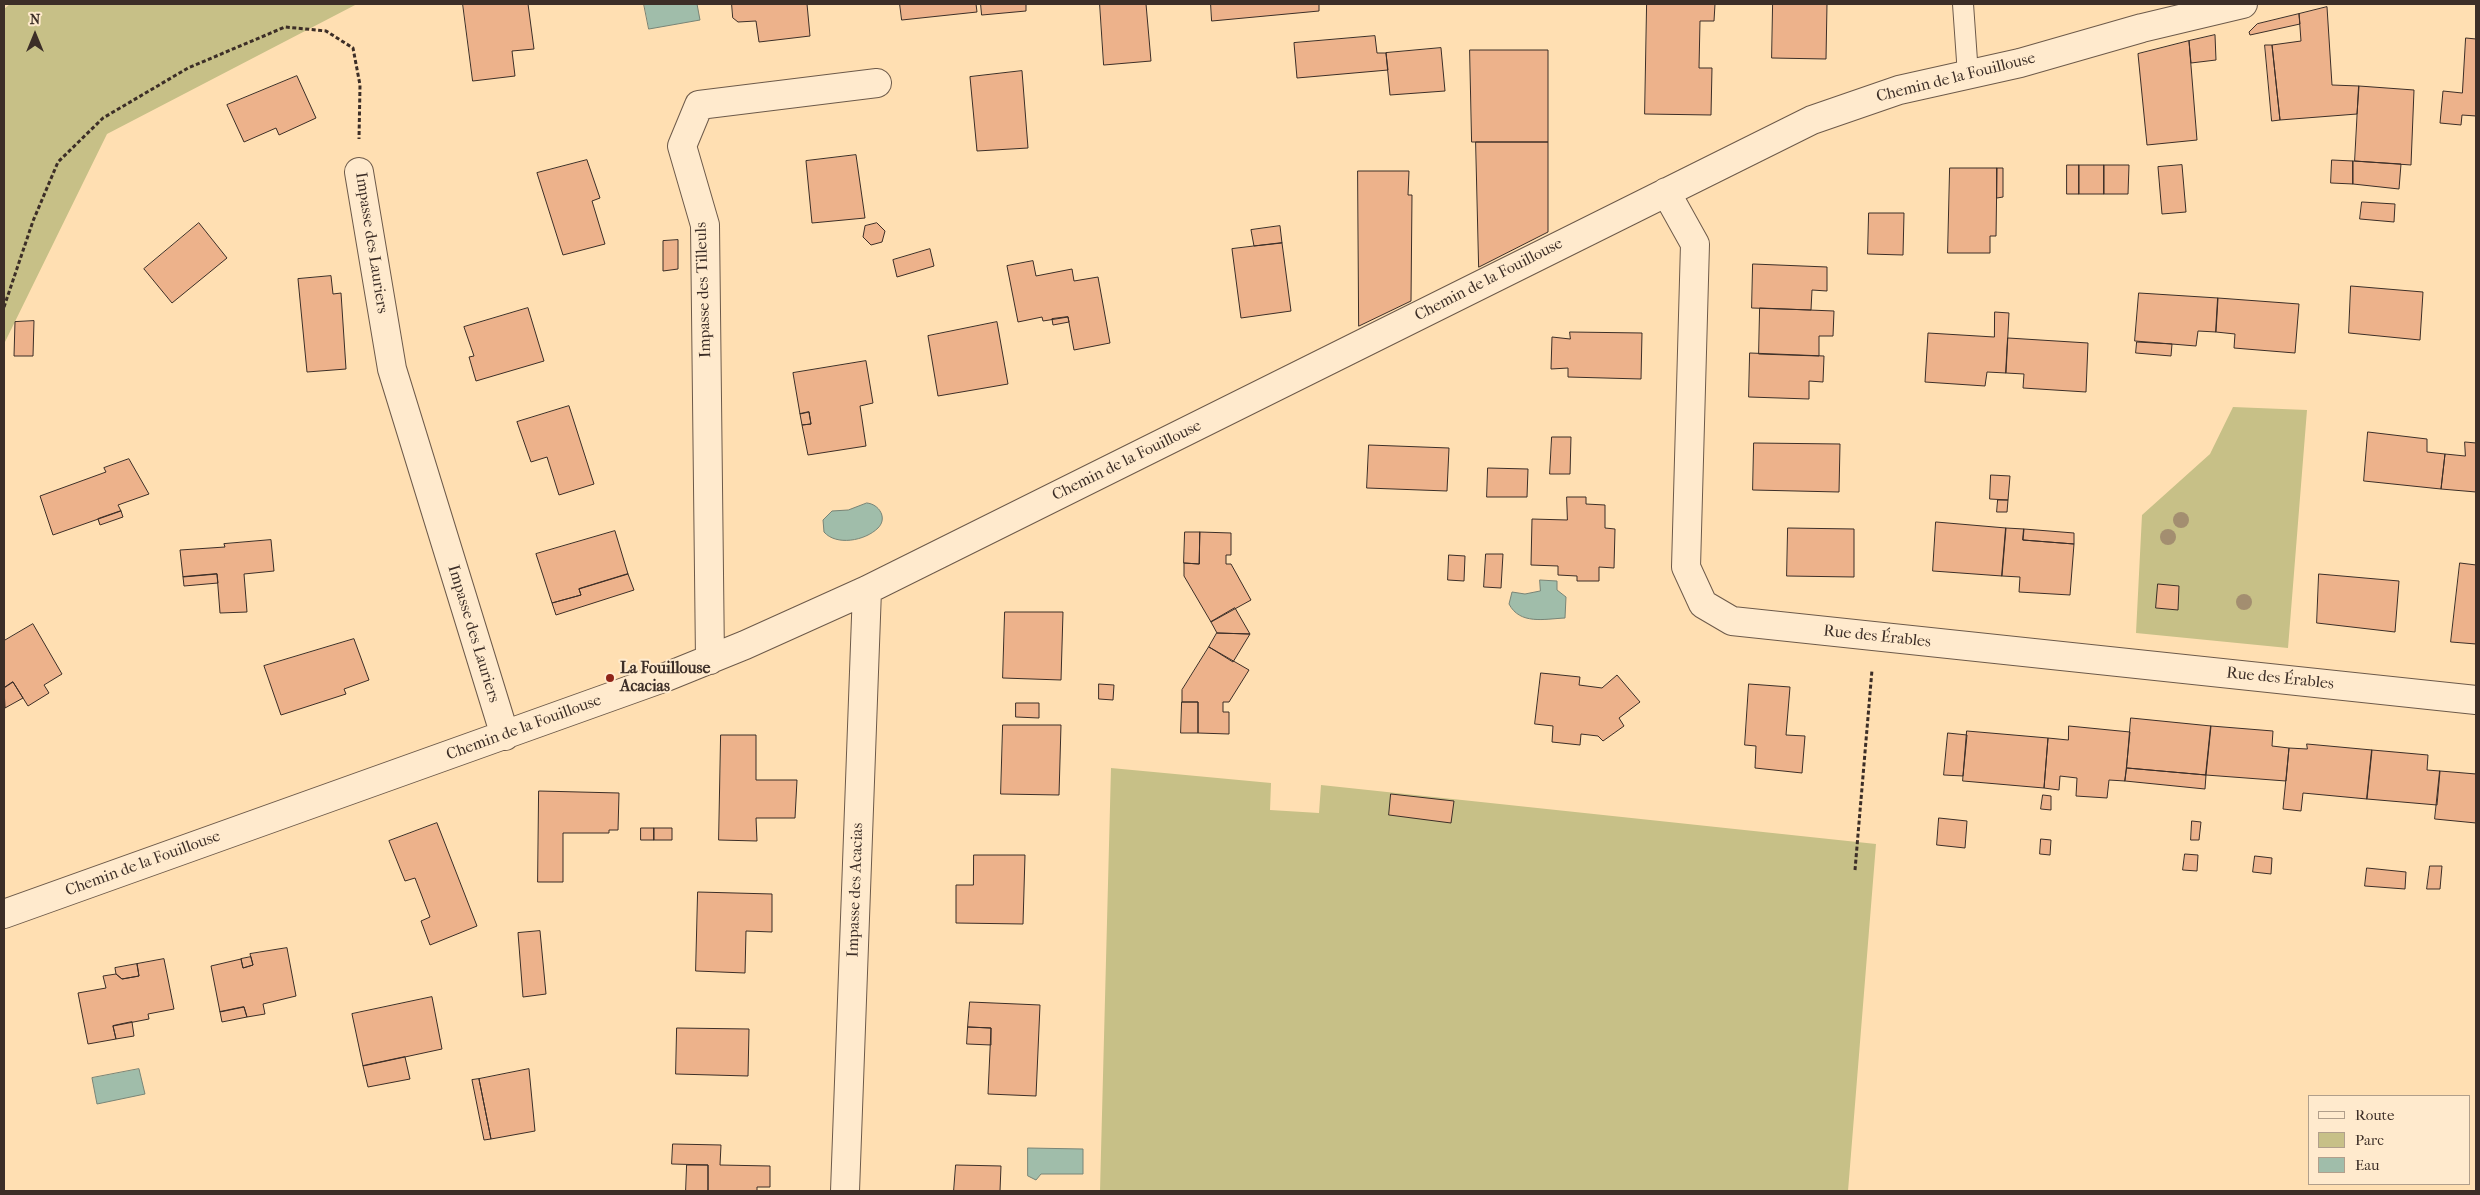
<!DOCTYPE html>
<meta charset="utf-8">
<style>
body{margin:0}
#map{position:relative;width:2480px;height:1195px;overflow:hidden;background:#ffdfb2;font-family:"IM FELL French Canon",serif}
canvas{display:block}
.frame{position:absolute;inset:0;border:5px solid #3c2e27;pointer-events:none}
.legend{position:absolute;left:2308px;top:1095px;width:162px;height:90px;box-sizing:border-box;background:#ffeacd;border:1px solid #b19f8b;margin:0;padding:6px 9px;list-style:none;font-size:15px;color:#3c2e27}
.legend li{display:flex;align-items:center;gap:10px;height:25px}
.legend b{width:25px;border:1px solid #b19f8b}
.north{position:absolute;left:10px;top:10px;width:50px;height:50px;-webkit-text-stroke:4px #ffeacd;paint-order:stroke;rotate:0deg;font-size:14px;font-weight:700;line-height:20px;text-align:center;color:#3c2e27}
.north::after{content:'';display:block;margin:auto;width:18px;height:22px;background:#3c2e27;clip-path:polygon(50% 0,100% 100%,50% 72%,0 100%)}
</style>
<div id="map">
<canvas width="2480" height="1195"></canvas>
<div class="frame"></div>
<ul class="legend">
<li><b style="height:6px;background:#ffeacd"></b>Route</li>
<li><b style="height:14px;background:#c7c087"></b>Parc</li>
<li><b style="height:14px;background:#a0bdaa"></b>Eau</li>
</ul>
<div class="north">N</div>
</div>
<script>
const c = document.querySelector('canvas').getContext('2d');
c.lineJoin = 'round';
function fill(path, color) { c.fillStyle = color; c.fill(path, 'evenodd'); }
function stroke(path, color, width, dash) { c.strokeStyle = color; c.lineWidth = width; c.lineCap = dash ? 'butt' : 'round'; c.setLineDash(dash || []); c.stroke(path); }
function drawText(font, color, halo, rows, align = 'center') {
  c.font = font + ' "IM FELL French Canon",serif'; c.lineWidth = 4; c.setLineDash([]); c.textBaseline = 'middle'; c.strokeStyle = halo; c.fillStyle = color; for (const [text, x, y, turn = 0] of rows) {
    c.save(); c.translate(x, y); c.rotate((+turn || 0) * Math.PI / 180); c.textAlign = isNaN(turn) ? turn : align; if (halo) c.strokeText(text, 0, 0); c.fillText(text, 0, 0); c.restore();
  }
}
fill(new Path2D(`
 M 10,4 L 357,4 L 107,134 L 4,344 L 4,9 Z
 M 2233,407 L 2307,410 L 2288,648 L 2136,633 L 2142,515 L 2210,454 Z
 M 1111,768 L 1271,783 L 1270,810 L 1319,813 L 1321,785 L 1876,844 L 1848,1191 L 1100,1191 Z`), '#c7c087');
const water = new Path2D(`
 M 644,4 L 697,4 L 700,20 L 649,29 Z
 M 867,503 C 879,504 888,518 878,528 C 865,541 836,546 824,532 L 823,520 L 832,511 L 848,510 Z
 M 1540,580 L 1557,581 L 1557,590 L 1566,597 L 1565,618 C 1544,619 1520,625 1509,604 L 1512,592 L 1525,594 L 1540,591 Z
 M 139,1069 L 145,1094 L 97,1104 L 92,1078 Z
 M 1028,1148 L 1083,1149 L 1083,1174 L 1041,1174 L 1036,1180 L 1028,1176 Z`);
fill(water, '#a0bdaa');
stroke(water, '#788476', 1);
const building = new Path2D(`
 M 463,4 L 528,4 L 534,49 L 512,51 L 515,76 L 473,81 Z
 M 732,4 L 807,4 L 810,36 L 759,42 L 756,21 L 738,22 L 733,18 Z
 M 900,4 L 976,4 L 977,12 L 902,20 Z
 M 981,4 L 1026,4 L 1026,11 L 982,15 Z
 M 1100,4 L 1146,4 L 1151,61 L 1104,65 Z
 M 1211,4 L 1319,4 L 1319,11 L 1212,21 Z
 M 1647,4 L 1715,4 L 1714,21 L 1700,21 L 1699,68 L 1712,68 L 1711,115 L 1645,114 Z
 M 1773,4 L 1827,4 L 1826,59 L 1772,58 Z
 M 2327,7 L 2332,85 L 2359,86 L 2357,114 L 2280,120 L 2272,45 L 2301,41 L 2299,14 Z
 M 2299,14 L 2300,24 L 2250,35 L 2249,32 L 2257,24 Z
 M 2215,35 L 2216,60 L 2191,63 L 2189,41 Z
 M 1375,36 L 1377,53 L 1386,53 L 1388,70 L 1297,78 L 1294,43 Z
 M 2466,38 L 2476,39 L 2476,116 L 2462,115 L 2461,125 L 2440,123 L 2443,91 L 2462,93 Z
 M 2189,41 L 2197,140 L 2147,145 L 2138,54 Z
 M 2265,45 L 2272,45 L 2280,120 L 2272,121 Z
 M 1441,48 L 1445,91 L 1390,95 L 1386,53 Z
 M 1470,50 L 1548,50 L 1548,142 L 1472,142 Z
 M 1022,71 L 1028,148 L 977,151 L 970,77 Z
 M 297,76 L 316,118 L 279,135 L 276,128 L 244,142 L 227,105 Z
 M 2359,86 L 2414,90 L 2411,165 L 2355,161 Z
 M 1476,142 L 1548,142 L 1548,232 L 1479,267 Z
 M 856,155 L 865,218 L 812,223 L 806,161 Z
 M 587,160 L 600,198 L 592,201 L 605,244 L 563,255 L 537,173 Z
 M 2332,160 L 2353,161 L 2353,184 L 2331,183 Z
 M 2353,161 L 2401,164 L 2399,189 L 2353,184 Z
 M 2067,165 L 2079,165 L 2079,194 L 2067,194 Z
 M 2079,165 L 2104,165 L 2104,194 L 2079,194 Z
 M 2104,165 L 2129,165 L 2128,194 L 2104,194 Z
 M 2182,165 L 2186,212 L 2162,214 L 2158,167 Z
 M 1950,168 L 1997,168 L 1996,236 L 1990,236 L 1990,253 L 1948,253 Z
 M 1997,168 L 2003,168 L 2003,197 L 1997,198 Z
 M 1358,171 L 1409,171 L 1408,195 L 1412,195 L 1411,301 L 1359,326 Z
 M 2362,202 L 2395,204 L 2394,222 L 2360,219 Z
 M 1869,213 L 1904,213 L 1903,255 L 1868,254 Z
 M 199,223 L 227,258 L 172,303 L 144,269 Z
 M 877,223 L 885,231 L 882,242 L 871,245 L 863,237 L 865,226 Z
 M 1280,226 L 1282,243 L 1254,246 L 1251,230 Z
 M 678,240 L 678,269 L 663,271 L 663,241 Z
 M 1282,243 L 1291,311 L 1241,318 L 1232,249 Z
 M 930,249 L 934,266 L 897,277 L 893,260 Z
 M 1033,261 L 1036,276 L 1072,269 L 1074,281 L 1098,277 L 1110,343 L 1074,350 L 1068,317 L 1043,321 L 1042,317 L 1018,322 L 1007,266 Z
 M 1753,264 L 1827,267 L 1827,291 L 1812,290 L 1811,310 L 1752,308 Z
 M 331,276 L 333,294 L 341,293 L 346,369 L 307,372 L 298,279 Z
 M 2351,286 L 2423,292 L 2420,340 L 2349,333 Z
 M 2139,293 L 2218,298 L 2216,332 L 2198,331 L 2196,346 L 2135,341 Z
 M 2218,298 L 2299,304 L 2295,353 L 2234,348 L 2235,334 L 2216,332 Z
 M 528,308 L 544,361 L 476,381 L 469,357 L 474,356 L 464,327 Z
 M 1760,308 L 1834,311 L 1833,336 L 1819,336 L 1819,356 L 1759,354 Z
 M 1995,312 L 2009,313 L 2006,373 L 1987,372 L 1985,386 L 1925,382 L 1928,333 L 1994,337 Z
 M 1068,317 L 1069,322 L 1053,325 L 1052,319 Z
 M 34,321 L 33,356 L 14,356 L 15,322 Z
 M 997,322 L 1008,384 L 938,396 L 928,336 Z
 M 1570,332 L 1642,333 L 1641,379 L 1568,377 L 1568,368 L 1551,369 L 1552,337 L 1570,339 Z
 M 2008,338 L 2088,343 L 2086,392 L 2023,388 L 2024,374 L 2006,373 Z
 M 2137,342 L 2172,344 L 2171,356 L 2136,353 Z
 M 1750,353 L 1824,356 L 1823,382 L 1809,381 L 1809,399 L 1749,397 Z
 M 866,361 L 873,403 L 860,406 L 866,446 L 808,455 L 802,425 L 811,424 L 809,412 L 800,414 L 793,373 Z
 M 569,406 L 594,484 L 559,495 L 547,457 L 531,462 L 517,422 Z
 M 809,412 L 811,424 L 802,425 L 800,414 Z
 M 2368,432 L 2427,439 L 2427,452 L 2445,454 L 2441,489 L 2364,481 Z
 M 1552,437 L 1571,437 L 1570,474 L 1550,474 Z
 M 2465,442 L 2476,443 L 2476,492 L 2441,489 L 2445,454 L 2465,456 Z
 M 1754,443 L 1840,444 L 1839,492 L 1753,490 Z
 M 1369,445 L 1449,448 L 1447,491 L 1367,488 Z
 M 129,459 L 149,494 L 118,505 L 121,511 L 53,535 L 40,496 L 106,472 L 104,468 Z
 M 1488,468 L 1528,469 L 1527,497 L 1487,497 Z
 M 1991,475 L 2010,476 L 2008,500 L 1990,499 Z
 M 1567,497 L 1586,497 L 1586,504 L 1605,505 L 1605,528 L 1615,529 L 1614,568 L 1599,567 L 1599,581 L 1577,581 L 1577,576 L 1558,575 L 1558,566 L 1531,565 L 1532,519 L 1567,520 Z
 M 1998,500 L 2008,500 L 2007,512 L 1997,512 Z
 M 121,511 L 123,517 L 100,525 L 98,519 Z
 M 1936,522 L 2006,528 L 2002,576 L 1933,571 Z
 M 1788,528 L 1854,529 L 1854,577 L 1787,576 Z
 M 2006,528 L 2024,529 L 2023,540 L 2074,544 L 2070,595 L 2019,592 L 2020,577 L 2002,576 Z
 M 2024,529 L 2074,533 L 2074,544 L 2023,540 Z
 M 615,531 L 628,574 L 579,589 L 581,595 L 552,603 L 536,554 Z
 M 1185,532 L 1200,532 L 1199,564 L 1184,563 Z
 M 1200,532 L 1231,533 L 1231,555 L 1226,555 L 1226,564 L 1231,564 L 1251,600 L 1211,622 L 1184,576 L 1184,563 L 1199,564 Z
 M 271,540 L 274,571 L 244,574 L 247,612 L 220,613 L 217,574 L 183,577 L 180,550 L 225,547 L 224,544 Z
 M 1486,554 L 1503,554 L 1501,588 L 1484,587 Z
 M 1449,555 L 1465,556 L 1464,581 L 1448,580 Z
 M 2460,563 L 2476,565 L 2476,644 L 2451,642 Z
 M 217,574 L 218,583 L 184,586 L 183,577 Z
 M 628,574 L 634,590 L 556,615 L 552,603 L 581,595 L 579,589 Z
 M 2319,574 L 2399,581 L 2395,632 L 2317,623 Z
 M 2158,584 L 2179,586 L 2178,610 L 2156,608 Z
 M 1235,608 L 1250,634 L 1217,633 L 1211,622 Z
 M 1005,612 L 1063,612 L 1061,680 L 1003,678 Z
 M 33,624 L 62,674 L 44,685 L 49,693 L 28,706 L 13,682 L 4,688 L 4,641 Z
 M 1217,633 L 1250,634 L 1233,662 L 1209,647 Z
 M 354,639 L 369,680 L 344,689 L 346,694 L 281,715 L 264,666 Z
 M 1209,647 L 1249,670 L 1229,702 L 1223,702 L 1223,712 L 1229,712 L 1229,734 L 1198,733 L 1198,702 L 1182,702 L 1182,690 Z
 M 1541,673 L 1580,677 L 1579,685 L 1602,688 L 1617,675 L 1640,702 L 1619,718 L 1624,726 L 1603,741 L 1598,736 L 1581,734 L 1580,745 L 1552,742 L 1553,726 L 1535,724 Z
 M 13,682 L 23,698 L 5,708 L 4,688 Z
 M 1099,684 L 1114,685 L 1113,700 L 1099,699 Z
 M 1749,684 L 1790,687 L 1786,735 L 1805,736 L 1802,773 L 1755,768 L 1756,746 L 1745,745 Z
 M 1182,702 L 1198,702 L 1198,733 L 1181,733 Z
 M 1016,703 L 1039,703 L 1039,718 L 1016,717 Z
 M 2131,718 L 2211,726 L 2206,775 L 2127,768 Z
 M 1003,725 L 1061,725 L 1059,795 L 1001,794 Z
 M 2069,726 L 2130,732 L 2125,781 L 2109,780 L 2107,798 L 2076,796 L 2077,778 L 2060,776 L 2059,790 L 2044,788 L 2048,738 L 2068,740 Z
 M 2211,726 L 2273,731 L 2272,746 L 2289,748 L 2286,781 L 2206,775 Z
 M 1967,731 L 2048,738 L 2044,788 L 1963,781 Z
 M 1948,733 L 1967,735 L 1963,776 L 1944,775 Z
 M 721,735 L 756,735 L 756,780 L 797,780 L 795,818 L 756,818 L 757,841 L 719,840 Z
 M 2307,744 L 2372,750 L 2367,799 L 2303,793 L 2301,811 L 2283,809 L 2289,748 L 2307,749 Z
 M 2372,750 L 2428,755 L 2427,770 L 2440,771 L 2437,805 L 2367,799 Z
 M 2127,768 L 2206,775 L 2205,789 L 2125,781 Z
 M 2440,771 L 2476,774 L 2476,823 L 2435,819 Z
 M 539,791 L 619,793 L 618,830 L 609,830 L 609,833 L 563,833 L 563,882 L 538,882 Z
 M 1391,794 L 1454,801 L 1451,823 L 1389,815 Z
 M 2043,795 L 2051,796 L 2051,810 L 2041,809 Z
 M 1939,818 L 1967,821 L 1965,848 L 1937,845 Z
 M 2192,821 L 2201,822 L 2199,840 L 2191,840 Z
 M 437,823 L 477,926 L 430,945 L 421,921 L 430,917 L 415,878 L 405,881 L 389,841 Z
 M 641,828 L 654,828 L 654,840 L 641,840 Z
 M 654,828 L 672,828 L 672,840 L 654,840 Z
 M 2041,839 L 2051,840 L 2050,855 L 2040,854 Z
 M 2185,854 L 2198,855 L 2197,871 L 2183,870 Z
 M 974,855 L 1025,855 L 1023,924 L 956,923 L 956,885 L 973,885 Z
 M 2255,856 L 2272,858 L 2271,874 L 2253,872 Z
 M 2430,866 L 2442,866 L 2440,889 L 2427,889 Z
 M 2367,868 L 2406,872 L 2405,889 L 2365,886 Z
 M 698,892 L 772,894 L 772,932 L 746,931 L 745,973 L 696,971 Z
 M 540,931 L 546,994 L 523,997 L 518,933 Z
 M 287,948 L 296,996 L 263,1004 L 265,1014 L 247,1017 L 244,1007 L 220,1012 L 211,966 L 241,959 L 243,968 L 253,965 L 250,954 Z
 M 251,957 L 253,965 L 243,968 L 241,959 Z
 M 164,959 L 174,1009 L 148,1014 L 149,1019 L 113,1026 L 116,1039 L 88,1044 L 78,993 L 106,988 L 103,976 L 116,974 L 122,979 L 139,976 L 137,964 Z
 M 137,964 L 139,976 L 122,979 L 116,974 L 115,968 Z
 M 432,997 L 442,1049 L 363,1066 L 352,1014 Z
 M 970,1002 L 1040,1005 L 1036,1096 L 988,1094 L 991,1028 L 968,1027 Z
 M 244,1007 L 247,1017 L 222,1022 L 220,1012 Z
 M 132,1022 L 134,1036 L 116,1039 L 113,1026 Z
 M 968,1027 L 991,1028 L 991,1045 L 967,1044 Z
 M 677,1028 L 749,1029 L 748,1076 L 676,1074 Z
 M 405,1057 L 410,1079 L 368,1087 L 363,1066 Z
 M 529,1069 L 535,1131 L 491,1139 L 479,1079 Z
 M 479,1079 L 491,1139 L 484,1140 L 472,1080 Z
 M 673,1144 L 721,1145 L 720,1165 L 770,1166 L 770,1187 L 757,1187 L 757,1191 L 708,1191 L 708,1165 L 672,1164 Z
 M 687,1165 L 708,1165 L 708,1191 L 686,1191 Z
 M 956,1165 L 1001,1166 L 1000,1191 L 954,1191 Z`);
fill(building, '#edb28b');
stroke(building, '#3c2e27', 1);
const lane = new Path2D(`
 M 1963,4 L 1968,75`);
const street = new Path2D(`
 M 359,172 L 392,369 L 505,736
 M 1666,192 L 1695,244 L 1686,567 L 1703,604 L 1732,621 L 2476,700
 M 710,660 L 705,225 L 682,146 L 699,105 L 877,83
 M 4,914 L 666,677 L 745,645 L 867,590 L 1812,120 L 1899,90 L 2020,63 L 2142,28 L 2243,4
 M 845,1191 L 867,590`);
stroke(lane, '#6d5a4a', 22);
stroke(street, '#6d5a4a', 30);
stroke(new Path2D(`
 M 4,307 L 33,221 L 58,162 L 103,118 L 188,68 L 285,27 L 326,31 L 353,48 L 360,85 L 359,139
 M 1855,870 L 1872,670`), '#3c2e27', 3, [4, 2.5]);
stroke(lane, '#ffeacd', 20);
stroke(street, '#ffeacd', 28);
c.fillStyle = '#a38e70';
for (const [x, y] of [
 [2181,520],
 [2168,537],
 [2244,602]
]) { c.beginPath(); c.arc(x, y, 8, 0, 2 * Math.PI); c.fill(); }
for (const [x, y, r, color] of [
 [610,678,5,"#8f2418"]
]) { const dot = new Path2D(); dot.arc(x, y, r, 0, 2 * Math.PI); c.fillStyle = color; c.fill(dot); stroke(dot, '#ffeacd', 2); }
drawText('16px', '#3c2e27', '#ffeacd', [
 ["Chemin de la Fouillouse",1956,78,-14],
 ["Impasse des Lauriers",371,243,81],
 ["Chemin de la Fouillouse",1489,280,-27],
 ["Impasse des Tilleuls",704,290,-92],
 ["Chemin de la Fouillouse",1127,461,-26],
 ["Impasse des Lauriers",473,634,73],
 ["Rue des Érables",1877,637,6],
 ["Rue des Érables",2280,679,6],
 ["Chemin de la Fouillouse",524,728,-20],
 ["Chemin de la Fouillouse",143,864,-20],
 ["Impasse des Acacias",856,890,-88]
]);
drawText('bold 16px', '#3c2e27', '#ffeacd', [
 ["La Fouillouse",620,669],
 ["Acacias",620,687]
], 'left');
</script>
